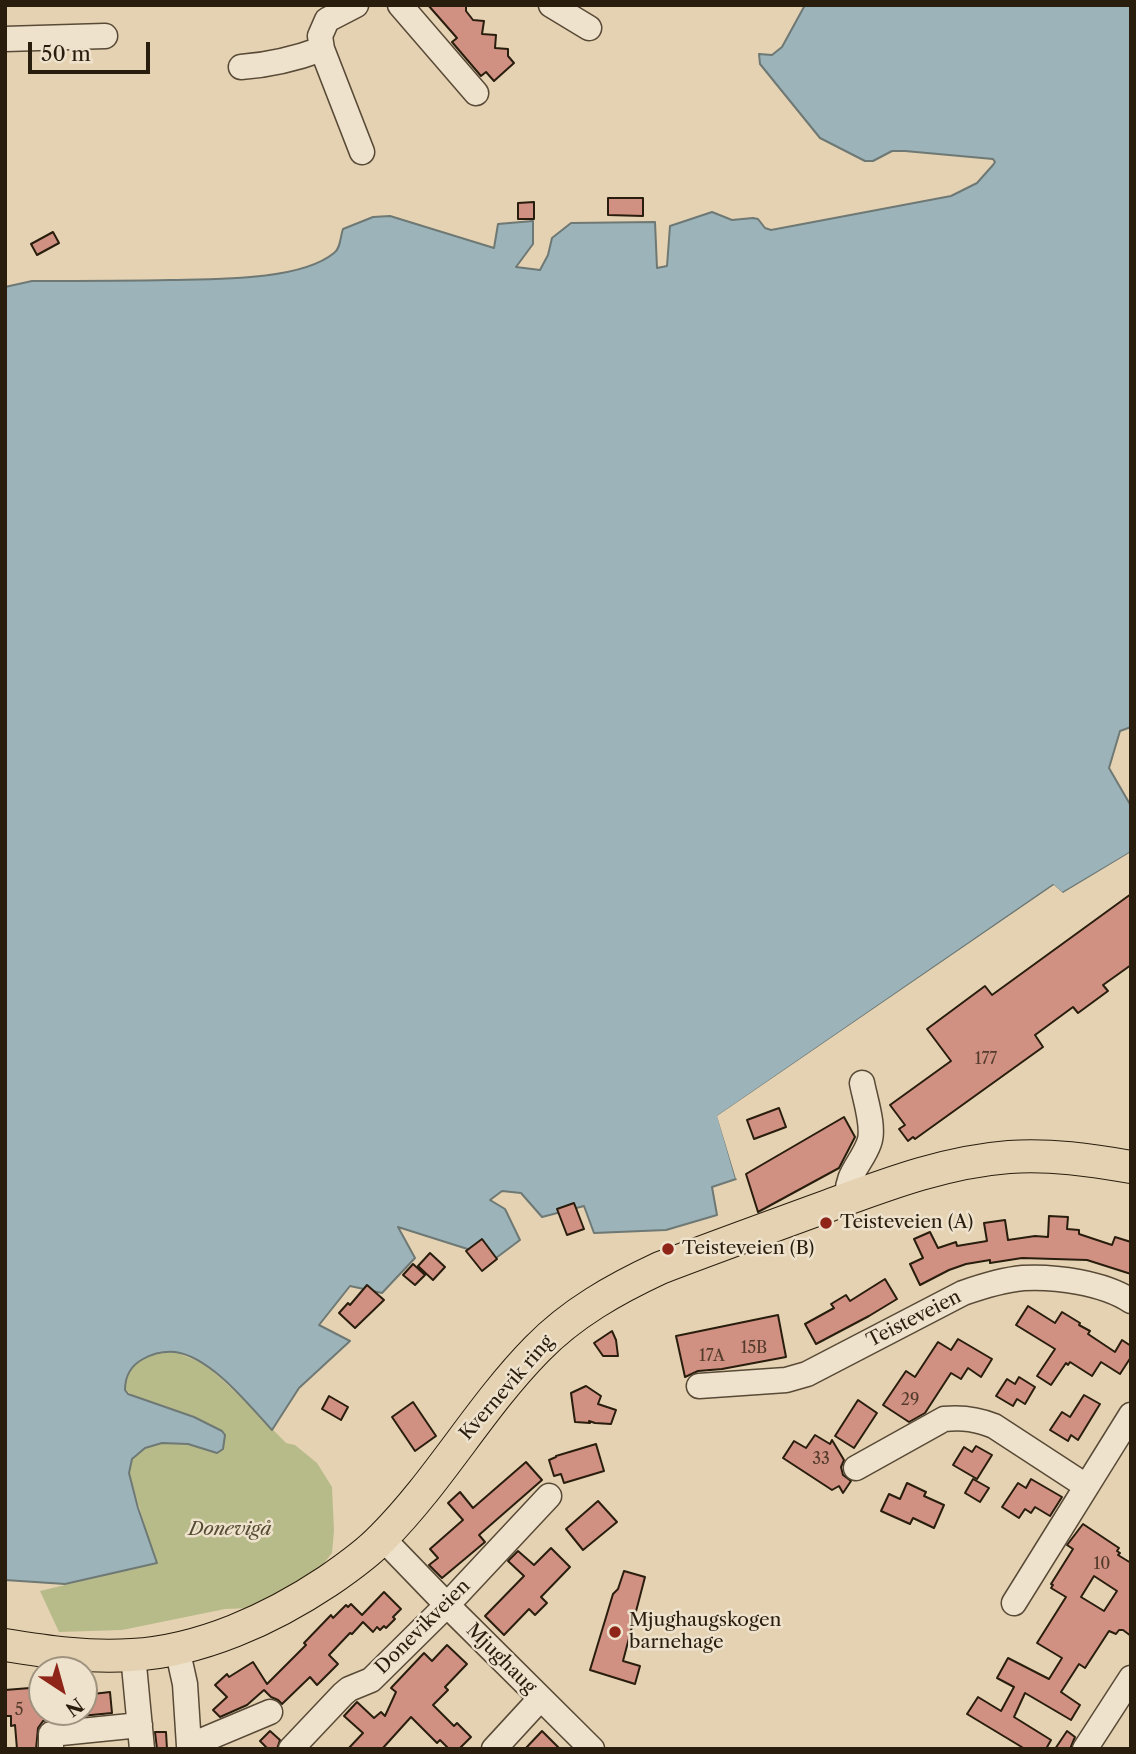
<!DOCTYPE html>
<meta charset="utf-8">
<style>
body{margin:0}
#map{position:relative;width:1136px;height:1754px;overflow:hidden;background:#e5d2b2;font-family:"Libre Caslon Text",serif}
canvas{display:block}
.frame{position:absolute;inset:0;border:7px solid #291d0d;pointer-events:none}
.north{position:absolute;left:28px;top:1656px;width:70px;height:70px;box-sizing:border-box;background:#eee2cd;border:2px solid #9f9380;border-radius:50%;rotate:144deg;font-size:19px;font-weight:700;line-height:28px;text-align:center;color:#291d0d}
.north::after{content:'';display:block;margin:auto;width:24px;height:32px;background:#8f2418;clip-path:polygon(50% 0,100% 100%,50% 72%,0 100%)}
.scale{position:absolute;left:28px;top:42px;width:122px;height:32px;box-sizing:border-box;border:4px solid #291d0d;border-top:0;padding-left:9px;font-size:21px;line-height:24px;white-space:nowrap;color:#291d0d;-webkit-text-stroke:5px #eee2cd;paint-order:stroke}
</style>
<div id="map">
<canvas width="1136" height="1754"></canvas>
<div class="frame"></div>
<div class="north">N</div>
<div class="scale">50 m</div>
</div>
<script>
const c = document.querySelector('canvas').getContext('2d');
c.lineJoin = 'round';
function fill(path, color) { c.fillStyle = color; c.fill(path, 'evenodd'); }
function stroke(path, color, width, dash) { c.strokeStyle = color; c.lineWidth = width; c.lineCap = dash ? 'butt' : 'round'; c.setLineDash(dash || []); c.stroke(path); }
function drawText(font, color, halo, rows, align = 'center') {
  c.font = font + ' "Libre Caslon Text",serif'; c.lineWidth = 5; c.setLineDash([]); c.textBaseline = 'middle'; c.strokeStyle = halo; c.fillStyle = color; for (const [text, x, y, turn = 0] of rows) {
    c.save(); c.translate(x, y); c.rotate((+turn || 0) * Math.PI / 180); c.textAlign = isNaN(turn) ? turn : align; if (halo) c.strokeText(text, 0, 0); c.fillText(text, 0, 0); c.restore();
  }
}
fill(new Path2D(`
 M 175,1352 L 205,1364 L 245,1401 L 286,1443 L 295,1445 L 317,1463 L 332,1487 L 334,1531 L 332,1553 L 317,1572 L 250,1608 L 225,1609 L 122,1630 L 59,1632 L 40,1591 L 156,1563 L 129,1473 C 130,1468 130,1461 133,1457 C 154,1433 192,1445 217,1453 L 125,1390 C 124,1361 151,1353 175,1352 Z`), '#b7bb8a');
const water = new Path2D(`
 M 805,5 L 1131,5 L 1131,727 L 1120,731 L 1109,768 L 1131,806 L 1131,852 L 1062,893 L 1053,885 L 718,1116 L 736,1179 L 712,1187 L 717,1215 L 666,1230 L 594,1233 L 584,1206 L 542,1217 L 521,1193 L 502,1191 L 490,1200 L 505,1209 L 520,1240 L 496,1258 L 398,1227 L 415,1258 L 382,1293 L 350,1286 L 319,1325 L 350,1341 L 299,1388 L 272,1430 C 248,1404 211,1357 175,1352 C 164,1351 152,1354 143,1359 C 130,1366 125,1376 125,1390 L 128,1394 L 194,1417 L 222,1431 L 225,1435 L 223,1449 L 217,1453 L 188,1444 L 162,1443 L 145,1448 L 132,1459 L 129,1473 L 138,1508 L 157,1563 L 65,1584 L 5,1580 L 5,287 L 32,281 C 78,281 125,281 171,280 C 214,279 300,281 334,253 C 341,248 340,237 343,229 L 373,217 L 390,216 L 494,248 L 498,224 L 533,221 L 533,244 L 516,267 L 540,270 L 548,255 L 552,238 L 571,223 L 655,222 L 657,268 L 667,266 L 670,226 L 712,212 L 732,220 L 753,218 L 758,219 L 765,228 L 771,230 L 951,196 L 977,183 L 993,165 L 995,162 L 993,159 L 905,151 L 892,151 L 873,161 L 865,161 L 820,138 L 760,64 L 759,54 L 772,55 L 782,47 Z`);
fill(water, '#9cb4b9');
stroke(water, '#6e7874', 2);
fill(new Path2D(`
 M 1131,852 L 1131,856 L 1064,897 L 1061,896 L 1053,889 L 721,1118 L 739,1177 L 736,1179 L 717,1116 L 1054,885 L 1063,893 Z`), '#e5d2b2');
const building = new Path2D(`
 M 428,5 L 466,5 L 466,11 L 473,20 L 484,21 L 482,34 L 496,35 L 495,48 L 508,49 L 508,56 L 514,63 L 494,81 L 486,72 L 481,76 L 452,42 L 457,38 Z
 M 608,198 L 643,198 L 643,216 L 608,215 Z
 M 534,202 L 534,219 L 518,219 L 518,203 Z
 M 53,232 L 59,243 L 37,255 L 31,244 Z
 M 1131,894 L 1131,965 L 1103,985 L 1108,991 L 1078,1013 L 1073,1007 L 1035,1035 L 1043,1047 L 915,1139 L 913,1137 L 908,1141 L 899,1129 L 905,1125 L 890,1105 L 951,1061 L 927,1029 L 985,986 L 992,995 Z
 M 779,1108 L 786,1127 L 754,1139 L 747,1120 Z
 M 844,1117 L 855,1137 L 839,1168 L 758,1212 L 746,1174 Z
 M 574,1203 L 584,1229 L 567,1235 L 557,1209 Z
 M 1049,1216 L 1068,1217 L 1067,1229 L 1079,1230 L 1079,1234 L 1112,1245 L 1115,1237 L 1131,1242 L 1131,1274 L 1087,1260 L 1022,1258 L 990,1263 L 990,1260 L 966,1264 L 949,1270 L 920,1285 L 910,1264 L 923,1258 L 914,1239 L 930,1232 L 938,1248 L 956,1242 L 957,1246 L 987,1241 L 984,1223 L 1005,1220 L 1008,1240 L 1035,1236 L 1048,1237 Z
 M 482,1239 L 497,1259 L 482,1271 L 466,1251 Z
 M 430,1253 L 445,1267 L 433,1280 L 418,1266 Z
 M 413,1264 L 425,1275 L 415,1285 L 403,1275 Z
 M 885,1279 L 897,1299 L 869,1316 L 816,1344 L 805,1324 L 834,1308 L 831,1304 L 846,1295 L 850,1301 Z
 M 367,1285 L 384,1300 L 355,1328 L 339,1313 L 348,1303 L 350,1305 Z
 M 1028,1306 L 1055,1323 L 1062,1312 L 1080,1323 L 1079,1325 L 1090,1331 L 1088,1334 L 1115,1352 L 1122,1340 L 1131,1346 L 1131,1357 L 1120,1374 L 1101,1362 L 1092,1376 L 1070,1362 L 1068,1365 L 1066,1363 L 1051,1385 L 1037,1376 L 1055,1349 L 1016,1325 Z
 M 778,1315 L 786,1357 L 722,1369 L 698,1371 L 685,1377 L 676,1336 Z
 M 612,1331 L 616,1340 L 618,1356 L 603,1356 L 594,1343 Z
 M 958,1339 L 992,1359 L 981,1377 L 968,1368 L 961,1379 L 951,1373 L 925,1413 L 909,1422 L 883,1405 L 906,1371 L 915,1377 L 938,1342 L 951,1350 Z
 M 1019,1377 L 1035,1387 L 1025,1404 L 1017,1399 L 1013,1406 L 996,1396 L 1007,1379 L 1015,1384 Z
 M 586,1386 L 601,1396 L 598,1404 L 616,1410 L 611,1424 L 595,1423 L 589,1421 L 590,1423 L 575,1422 L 571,1393 Z
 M 1084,1395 L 1100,1404 L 1078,1440 L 1071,1435 L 1068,1441 L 1050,1430 L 1062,1412 L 1070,1417 Z
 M 329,1396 L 348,1407 L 341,1420 L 322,1409 Z
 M 858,1400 L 877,1413 L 854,1448 L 835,1436 Z
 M 413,1402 L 436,1436 L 415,1451 L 392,1417 Z
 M 815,1435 L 830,1444 L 832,1440 L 844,1460 L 841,1467 L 843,1475 L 851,1481 L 843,1493 L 839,1486 L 832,1490 L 783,1458 L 794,1441 L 806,1448 Z
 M 596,1444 L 604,1471 L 564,1483 L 561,1474 L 554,1476 L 549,1460 L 556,1457 L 556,1456 Z
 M 976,1446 L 992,1455 L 977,1479 L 953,1465 L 964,1447 L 972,1452 Z
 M 526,1462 L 542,1480 L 479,1535 L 485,1542 L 442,1578 L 429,1565 L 438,1558 L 430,1549 L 463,1520 L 448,1503 L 460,1492 L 473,1508 Z
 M 973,1479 L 989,1488 L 980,1502 L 965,1493 Z
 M 1031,1479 L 1062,1497 L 1050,1516 L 1035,1507 L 1031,1513 L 1025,1509 L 1019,1518 L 1002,1507 L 1018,1483 L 1026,1488 Z
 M 907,1483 L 926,1492 L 924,1496 L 944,1505 L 934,1528 L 913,1518 L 910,1524 L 881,1511 L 889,1494 L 900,1499 Z
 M 598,1501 L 617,1522 L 583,1550 L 566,1529 Z
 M 1083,1524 L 1119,1548 L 1117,1551 L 1120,1553 L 1118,1555 L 1131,1563 L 1131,1636 L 1123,1630 L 1119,1630 L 1116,1634 L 1109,1631 L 1085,1668 L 1079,1664 L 1061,1692 L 1080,1705 L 1071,1720 L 1025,1693 L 1014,1717 L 1051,1740 L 1046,1749 L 1025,1749 L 967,1714 L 978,1697 L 1001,1711 L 1014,1687 L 997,1678 L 1008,1658 L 1049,1679 L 1062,1658 L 1037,1643 L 1066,1597 L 1051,1588 L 1053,1585 L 1051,1584 L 1073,1549 L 1067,1545 ZM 1094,1576 L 1117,1591 L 1104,1611 L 1081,1597 Z
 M 551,1548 L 570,1567 L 541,1597 L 547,1603 L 535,1615 L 529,1609 L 504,1635 L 485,1616 L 524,1576 L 508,1561 L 518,1551 L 534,1565 Z
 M 624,1571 L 645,1577 L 623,1661 L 640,1666 L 635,1684 L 590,1670 L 613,1594 L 618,1589 Z
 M 384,1592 L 401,1609 L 393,1617 L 395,1619 L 386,1628 L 384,1626 L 380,1630 L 377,1627 L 373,1632 L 363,1622 L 352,1634 L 350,1633 L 329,1655 L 338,1664 L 317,1685 L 310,1677 L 282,1704 L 278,1700 L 271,1697 L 264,1690 L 247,1705 L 220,1717 L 213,1710 L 227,1697 L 215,1685 L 227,1674 L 229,1677 L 253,1662 L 267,1684 L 306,1645 L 304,1643 L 331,1615 L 333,1618 L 346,1605 L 348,1607 L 351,1604 L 362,1615 Z
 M 447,1645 L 467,1664 L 445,1687 L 448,1690 L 433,1705 L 454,1726 L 457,1723 L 471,1737 L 459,1749 L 449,1749 L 440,1740 L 437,1743 L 411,1717 L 382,1749 L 348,1749 L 363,1733 L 344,1716 L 357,1702 L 374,1718 L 381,1712 L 385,1716 L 396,1692 L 391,1688 L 424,1653 L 432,1661 Z
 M 30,1688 L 32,1704 L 42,1704 L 42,1712 L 84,1712 L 84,1695 L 110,1692 L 112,1713 L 50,1719 L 43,1721 L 38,1728 L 36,1749 L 17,1749 L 15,1725 L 11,1726 L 11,1716 L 6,1716 L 5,1690 Z
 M 270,1731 L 280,1740 L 277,1749 L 268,1749 L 260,1741 Z
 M 542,1731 L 560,1749 L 525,1749 Z
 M 1067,1731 L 1075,1737 L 1070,1749 L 1055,1749 Z
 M 155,1732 L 166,1732 L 167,1749 L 157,1749 Z`);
fill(building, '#d09183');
stroke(building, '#291d0d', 2);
const minor = new Path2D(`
 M 356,5 L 327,20 L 320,36 L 322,49 L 362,152
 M 400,5 L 476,93
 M 551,5 L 589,28
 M 5,39 L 105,36
 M 241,67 C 270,65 295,59 322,49
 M 848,1198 C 845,1175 862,1163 869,1143 C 875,1128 865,1099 862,1083
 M 699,1386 L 786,1380 L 807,1374 L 963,1293 C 983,1286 1002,1280 1023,1278 C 1055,1276 1104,1283 1131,1301
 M 856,1468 L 944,1419 C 963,1417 977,1419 994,1426 L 1086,1486
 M 382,1539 L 391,1547 L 447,1605 L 592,1749
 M 1014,1603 L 1131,1415
 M 177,1648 L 185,1684 L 189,1746 L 270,1712
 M 133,1655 L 142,1749
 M 51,1749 L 51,1734 L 140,1725
 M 291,1749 L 343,1694 L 349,1689 L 371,1680 L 447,1605 L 549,1496
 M 494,1749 L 540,1699
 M 1085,1749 L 1131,1678`);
const major = new Path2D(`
 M 5,1645 C 48,1652 89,1658 132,1655 C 201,1651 271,1619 328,1581 C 347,1568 367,1554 382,1538 C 439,1481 480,1407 537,1349 C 572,1313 615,1289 660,1268 C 715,1247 770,1227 825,1207 C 885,1185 944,1162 1009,1157 C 1050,1154 1091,1160 1131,1167`);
stroke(minor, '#584a36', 27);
stroke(major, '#291d0d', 34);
stroke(minor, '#eee2cd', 24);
stroke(major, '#e5d2b2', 32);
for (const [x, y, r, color] of [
 [826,1223,7,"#8f2418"],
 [668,1249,7,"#8f2418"],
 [615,1632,7,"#8f2418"]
]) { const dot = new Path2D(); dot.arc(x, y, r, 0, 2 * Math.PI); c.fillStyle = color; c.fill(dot); stroke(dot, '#eee2cd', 2.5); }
drawText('16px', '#533a2a', null, [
 ["177",986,1059],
 ["15B",754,1348],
 ["17A",712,1356],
 ["29",910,1400],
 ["33",821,1459],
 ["10",1102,1564],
 ["5",19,1710]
]);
drawText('19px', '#291d0d', '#eee2cd', [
 ["Teisteveien (A)",840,1223],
 ["Teisteveien (B)",682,1249],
 ["Mjughaugskogen",629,1621],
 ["barnehage",629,1643]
], 'left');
drawText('19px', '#291d0d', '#eee2cd', [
 ["Teisteveien",914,1319,-27],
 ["Kvernevik ring",507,1388,-49],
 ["Donevikveien",423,1627,-45],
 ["Mjughaug",501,1659,45]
]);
drawText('italic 19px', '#544c32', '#eee2cd', [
 ["Donevigå",230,1530]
]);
</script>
